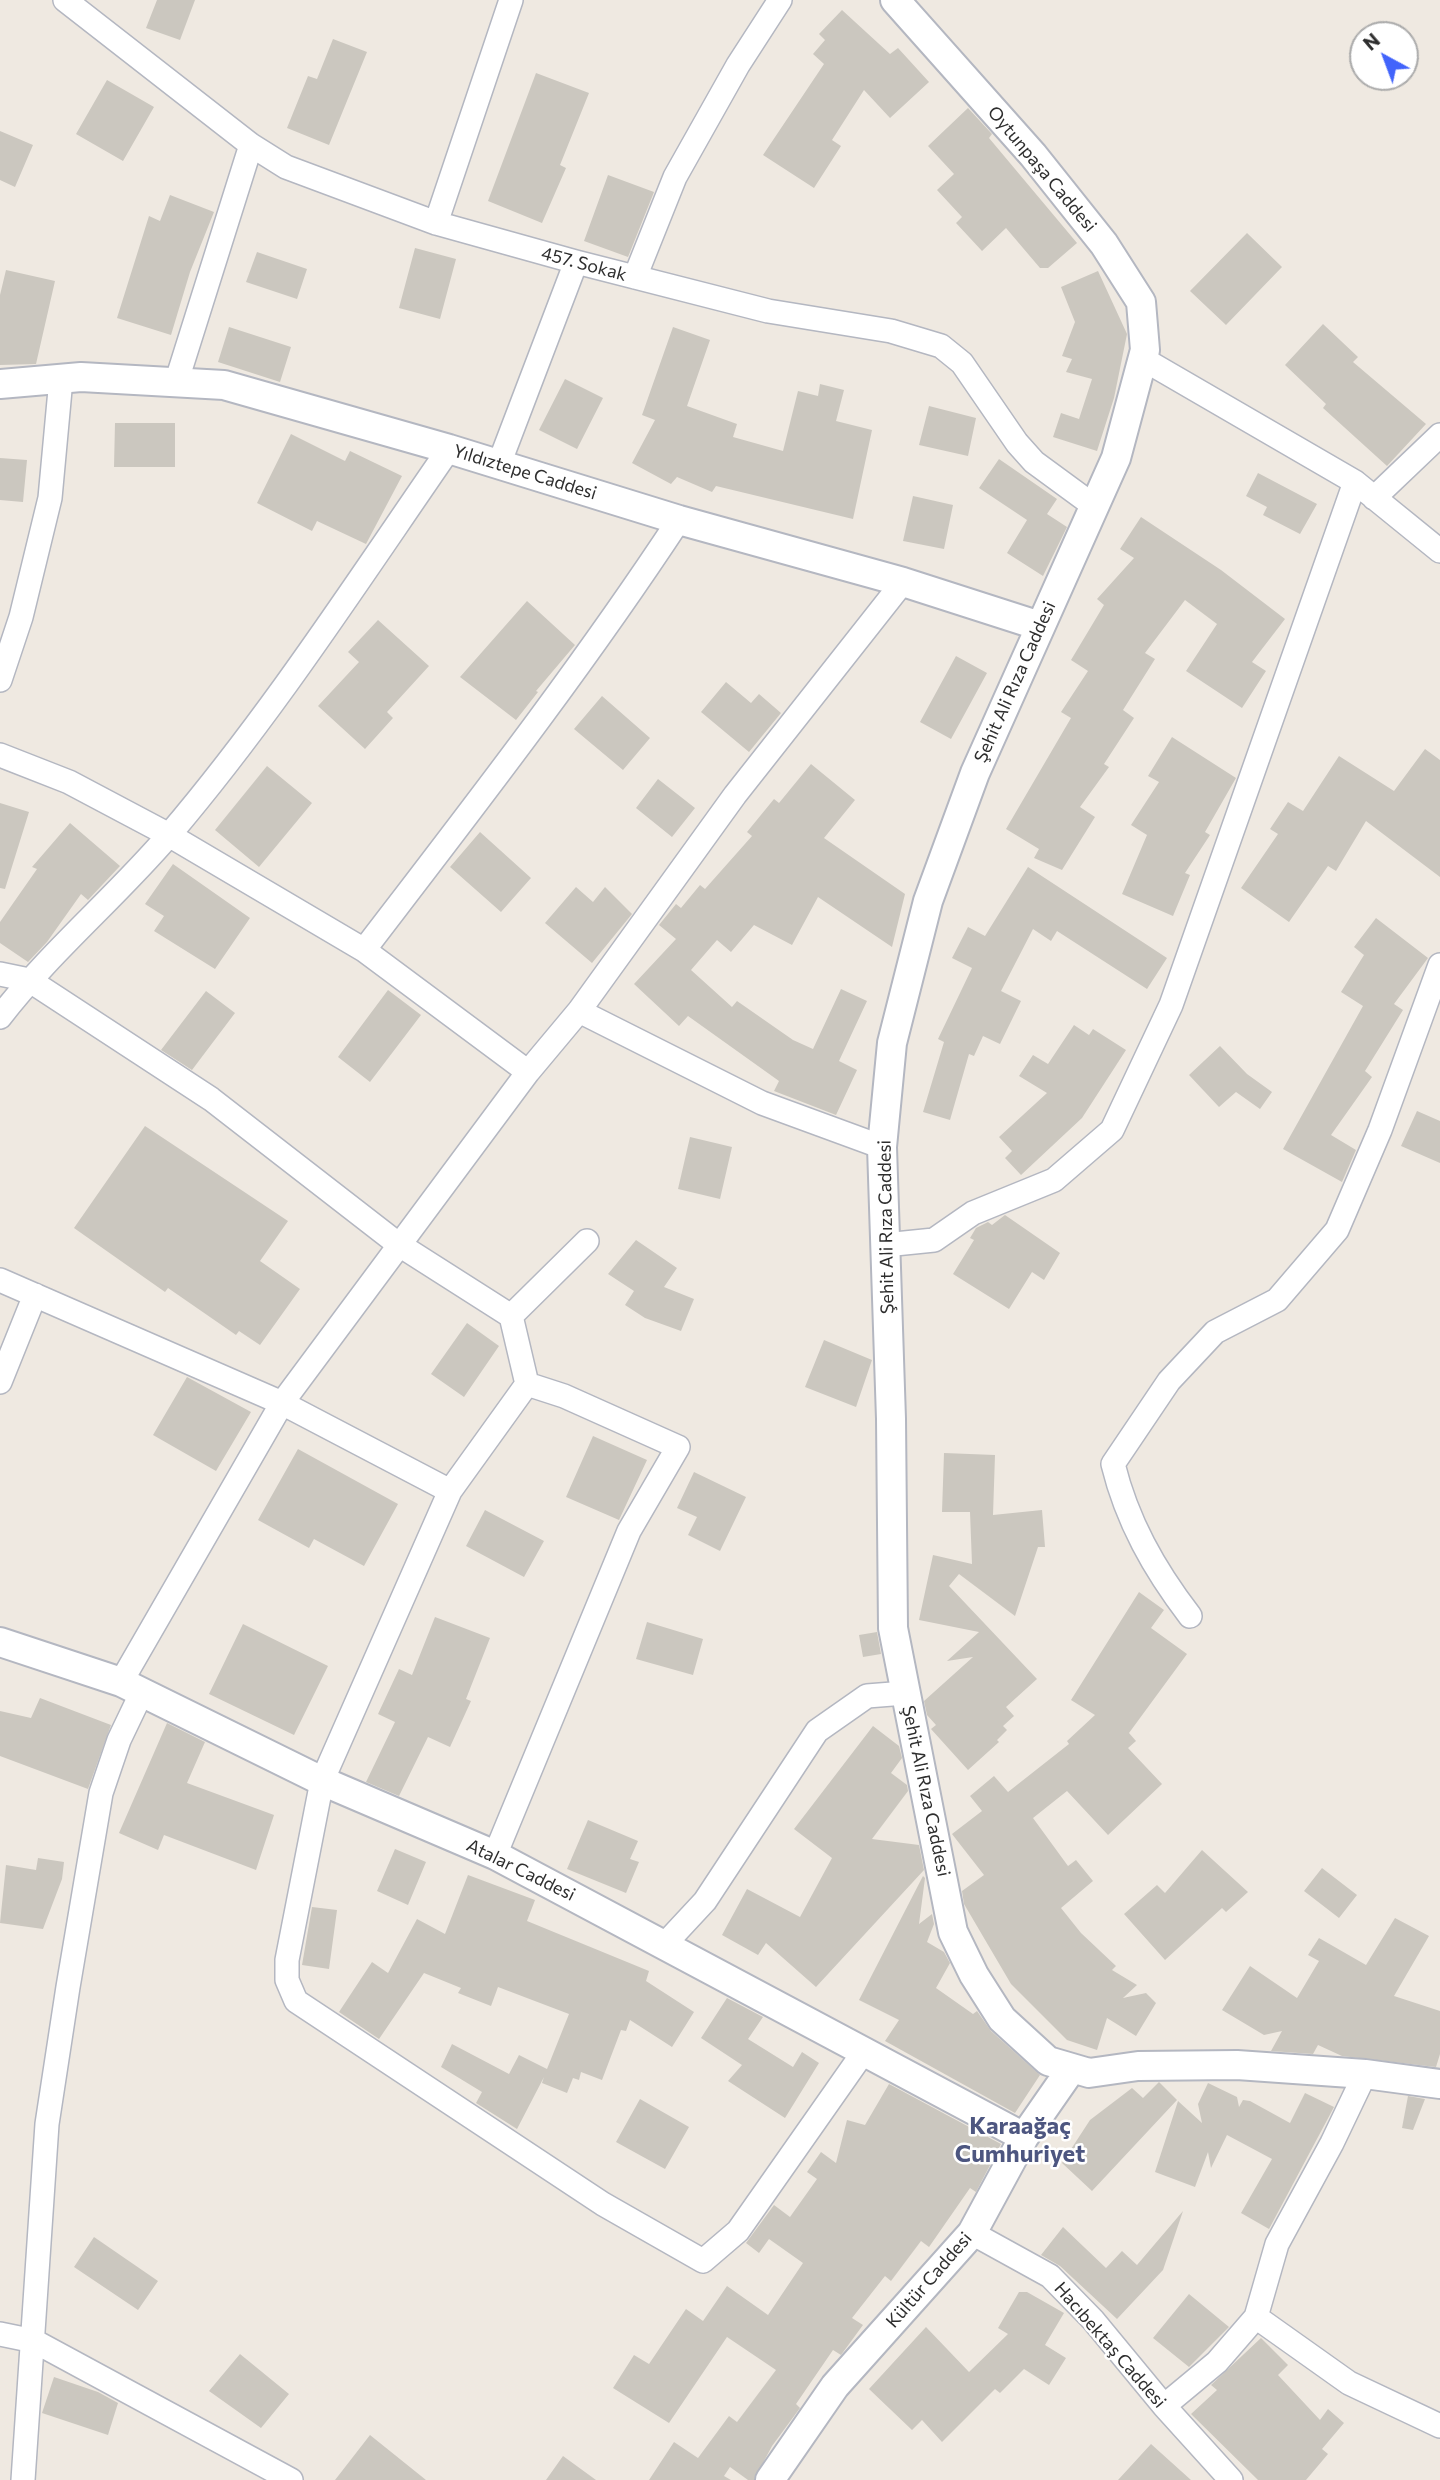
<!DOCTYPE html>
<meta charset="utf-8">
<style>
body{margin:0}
#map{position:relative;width:1440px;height:2480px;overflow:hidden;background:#efe9e1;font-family:Commissioner,sans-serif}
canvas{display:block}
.north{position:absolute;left:1349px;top:21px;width:70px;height:70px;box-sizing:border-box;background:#fff;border:2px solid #ababab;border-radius:50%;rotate:319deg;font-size:19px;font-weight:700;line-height:28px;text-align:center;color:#2e2e2e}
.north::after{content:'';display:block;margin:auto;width:24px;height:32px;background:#4264fb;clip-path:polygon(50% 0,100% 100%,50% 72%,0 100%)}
</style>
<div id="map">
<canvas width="1440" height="2480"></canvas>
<div class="north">N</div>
</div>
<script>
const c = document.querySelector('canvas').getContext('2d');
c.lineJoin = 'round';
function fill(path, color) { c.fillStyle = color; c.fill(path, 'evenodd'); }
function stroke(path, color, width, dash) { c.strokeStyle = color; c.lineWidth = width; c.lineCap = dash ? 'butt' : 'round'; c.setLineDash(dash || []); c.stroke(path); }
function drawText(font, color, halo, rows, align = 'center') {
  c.font = font + ' Commissioner,sans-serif'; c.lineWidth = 5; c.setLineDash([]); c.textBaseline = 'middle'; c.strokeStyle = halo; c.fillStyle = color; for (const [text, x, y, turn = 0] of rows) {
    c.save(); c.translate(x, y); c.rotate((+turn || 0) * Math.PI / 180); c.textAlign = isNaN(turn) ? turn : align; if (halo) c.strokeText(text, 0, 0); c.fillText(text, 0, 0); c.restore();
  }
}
fill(new Path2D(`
 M 157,0 L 195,0 L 180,40 L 146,28 Z
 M 842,10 L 890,54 L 898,48 L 929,82 L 890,118 L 864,90 L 832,140 L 841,146 L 814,188 L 763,155 L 824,64 L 813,54 L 825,40 L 819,34 Z
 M 333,39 L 367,52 L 329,145 L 287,128 L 308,76 L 317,79 Z
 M 536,73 L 589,93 L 560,165 L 566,168 L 542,223 L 488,201 Z
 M 107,80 L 154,107 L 123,161 L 76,134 Z
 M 968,108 L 992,134 L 989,138 L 1077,243 L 1048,268 L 1040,268 L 1006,228 L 982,251 L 956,223 L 962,217 L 937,190 L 954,174 L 928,146 Z
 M 0,131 L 33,145 L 15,187 L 0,180 Z
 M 608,175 L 654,192 L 628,257 L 584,241 Z
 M 170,195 L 214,212 L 190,272 L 171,335 L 117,318 L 149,216 L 160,221 Z
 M 1247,233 L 1282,267 L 1226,325 L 1190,291 Z
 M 415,248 L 456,259 L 440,319 L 399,308 Z
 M 257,252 L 307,269 L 297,299 L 246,282 Z
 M 6,270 L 55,281 L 36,364 L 0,365 L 0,295 Z
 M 1098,271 L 1127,334 L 1114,398 L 1097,451 L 1053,437 L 1061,413 L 1079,419 L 1092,379 L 1066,372 L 1072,359 L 1062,356 L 1075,322 L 1061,287 Z
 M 1323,324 L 1358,357 L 1353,362 L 1426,424 L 1387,466 L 1323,408 L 1326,404 L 1285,365 Z
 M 229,327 L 291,347 L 280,382 L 218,362 Z
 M 673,327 L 710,340 L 687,406 L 737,424 L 733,437 L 783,451 L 798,391 L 818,396 L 820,384 L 844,390 L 836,421 L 872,430 L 853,519 L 716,486 L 712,492 L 677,477 L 671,484 L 632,463 L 655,420 L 642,415 Z
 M 565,379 L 603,398 L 577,449 L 539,430 Z
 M 929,406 L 976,418 L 968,456 L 919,445 Z
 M 115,423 L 175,423 L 175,467 L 114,467 Z
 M 291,434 L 345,461 L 350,451 L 402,476 L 366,544 L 317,521 L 312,531 L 257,503 Z
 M 0,458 L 27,460 L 23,502 L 0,500 Z
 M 999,459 L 1057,499 L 1047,514 L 1067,527 L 1043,576 L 1007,553 L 1027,520 L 979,488 Z
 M 1258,473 L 1317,504 L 1300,534 L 1263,515 L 1267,507 L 1246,496 Z
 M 913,496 L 953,505 L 944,549 L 903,541 Z
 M 1141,517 L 1221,570 L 1285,619 L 1252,662 L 1266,671 L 1242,708 L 1186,671 L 1217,624 L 1185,600 L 1145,653 L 1155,659 L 1123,710 L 1134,718 L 1104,764 L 1109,767 L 1080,807 L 1095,817 L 1062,870 L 1034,858 L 1039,849 L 1006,829 L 1071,718 L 1061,712 L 1088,671 L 1071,660 L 1104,605 L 1097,599 L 1134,558 L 1120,549 Z
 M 527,601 L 575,645 L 536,691 L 538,692 L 516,720 L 460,677 Z
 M 378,620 L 429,666 L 387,712 L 393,718 L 365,749 L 318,706 L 359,662 L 348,652 Z
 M 956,656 L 987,673 L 951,739 L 920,722 Z
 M 726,682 L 751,703 L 759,694 L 781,713 L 749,752 L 701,712 Z
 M 602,696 L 650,738 L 623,770 L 574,729 Z
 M 1172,737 L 1236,778 L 1205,832 L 1210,835 L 1185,873 L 1190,875 L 1173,916 L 1122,894 L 1147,835 L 1131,825 L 1159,782 L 1148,776 Z
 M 1425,749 L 1440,760 L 1440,877 L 1366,821 L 1336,871 L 1328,866 L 1289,922 L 1241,888 L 1278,834 L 1270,829 L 1288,802 L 1303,811 L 1339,756 L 1394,791 Z
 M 811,764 L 855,800 L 824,838 L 905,894 L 892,947 L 818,897 L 792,945 L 754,925 L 731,952 L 717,940 L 691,970 L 732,1007 L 737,1001 L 793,1040 L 813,1049 L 841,989 L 867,1001 L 839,1061 L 857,1070 L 836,1115 L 774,1091 L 779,1081 L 688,1016 L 679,1026 L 634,984 L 676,939 L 659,925 L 676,904 L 681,908 L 700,885 L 705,889 L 752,836 L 747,832 L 774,799 L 779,803 Z
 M 267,766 L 312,803 L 259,867 L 215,830 Z
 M 658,779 L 695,808 L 672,837 L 636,808 Z
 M 0,803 L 29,812 L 5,889 L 0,888 Z
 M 70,823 L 120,866 L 88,900 L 81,894 L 47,942 L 28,962 L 0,943 L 0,922 L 37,869 L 32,867 Z
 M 480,832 L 531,878 L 501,912 L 450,867 Z
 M 173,864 L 250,918 L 215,969 L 154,931 L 164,916 L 145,904 Z
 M 1028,867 L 1167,958 L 1147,989 L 1057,931 L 1051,941 L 1033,929 L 1001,991 L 1021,1001 L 1000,1044 L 983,1036 L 974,1056 L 969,1054 L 950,1120 L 923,1112 L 944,1042 L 938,1039 L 972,968 L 952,958 L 968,927 L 985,936 Z
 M 576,887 L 593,902 L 605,887 L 632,914 L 592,963 L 545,923 Z
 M 1376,918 L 1428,958 L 1394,1004 L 1403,1010 L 1365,1071 L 1372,1077 L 1331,1135 L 1356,1150 L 1342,1182 L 1283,1149 L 1363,1006 L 1341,992 L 1364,955 L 1354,947 Z
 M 388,990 L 421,1015 L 370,1082 L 338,1057 Z
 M 206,991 L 235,1013 L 192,1070 L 161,1050 Z
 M 1074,1025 L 1089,1035 L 1093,1029 L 1126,1050 L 1082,1118 L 1021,1175 L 1005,1158 L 1012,1151 L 999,1137 L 1047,1093 L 1019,1076 L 1033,1055 L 1048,1064 Z
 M 1220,1046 L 1247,1074 L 1272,1092 L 1260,1109 L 1236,1092 L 1219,1107 L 1189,1075 Z
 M 1417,1111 L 1440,1121 L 1440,1163 L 1401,1146 Z
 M 145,1126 L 288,1221 L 260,1261 L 300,1289 L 260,1345 L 239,1331 L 236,1335 L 168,1288 L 165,1292 L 74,1228 Z
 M 690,1137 L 732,1147 L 720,1199 L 678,1189 Z
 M 1005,1215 L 1060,1253 L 1044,1280 L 1032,1272 L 1009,1309 L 953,1274 L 974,1240 L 970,1238 L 976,1228 L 988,1222 L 992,1225 Z
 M 636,1240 L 677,1268 L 664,1287 L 694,1299 L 681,1331 L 645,1318 L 625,1305 L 634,1291 L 608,1274 Z
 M 467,1323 L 499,1346 L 464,1397 L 431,1374 Z
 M 824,1340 L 872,1360 L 856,1407 L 805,1387 Z
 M 187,1377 L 251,1412 L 216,1471 L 153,1435 Z
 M 593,1436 L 647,1460 L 619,1520 L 566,1497 Z
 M 298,1449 L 398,1504 L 364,1566 L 314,1539 L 309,1548 L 258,1520 Z
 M 944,1453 L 995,1455 L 993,1515 L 1042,1510 L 1045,1547 L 1038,1547 L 1015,1616 L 959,1574 L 949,1586 L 1037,1679 L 1006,1707 L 1014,1716 L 1003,1726 L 1007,1730 L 997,1740 L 999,1742 L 968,1770 L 931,1729 L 936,1725 L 927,1715 L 924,1701 L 973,1657 L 947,1661 L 979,1632 L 919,1620 L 933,1555 L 972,1564 L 970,1512 L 942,1512 Z
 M 694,1472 L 746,1497 L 720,1551 L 688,1535 L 697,1517 L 677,1508 Z
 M 485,1510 L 544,1541 L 524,1577 L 466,1546 Z
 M 1139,1592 L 1164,1610 L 1151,1628 L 1187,1654 L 1129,1733 L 1136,1741 L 1128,1748 L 1162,1784 L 1108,1835 L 1067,1791 L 1033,1818 L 1068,1866 L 1076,1860 L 1093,1881 L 1061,1908 L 1081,1933 L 1116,1966 L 1112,1970 L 1137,1985 L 1123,1998 L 1146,1993 L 1156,2003 L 1136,2036 L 1107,2018 L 1097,2050 L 1067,2040 L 1011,1984 L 964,1904 L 962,1891 L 984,1875 L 952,1834 L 982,1811 L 970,1796 L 994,1776 L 1008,1792 L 1069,1744 L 1067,1741 L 1095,1715 L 1071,1700 Z
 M 435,1617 L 490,1638 L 466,1699 L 471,1701 L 450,1747 L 428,1737 L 399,1796 L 366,1782 L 395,1722 L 378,1714 L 399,1669 L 412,1675 Z
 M 647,1622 L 703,1639 L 693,1675 L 636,1659 Z
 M 243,1624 L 328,1666 L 294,1735 L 209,1694 Z
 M 877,1632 L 881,1654 L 863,1657 L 859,1635 Z
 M 40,1698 L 111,1725 L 88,1789 L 0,1756 L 0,1711 L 31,1718 Z
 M 167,1723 L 205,1742 L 187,1783 L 274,1815 L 256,1870 L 164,1835 L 158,1850 L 119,1833 Z
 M 873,1726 L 899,1746 L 902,1758 L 891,1773 L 907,1785 L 908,1791 L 872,1839 L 919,1845 L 924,1870 L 816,1987 L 766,1943 L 758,1955 L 722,1935 L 747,1889 L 800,1917 L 832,1858 L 794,1829 Z
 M 588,1820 L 638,1841 L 630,1859 L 639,1862 L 626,1893 L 567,1869 Z
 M 395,1849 L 426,1862 L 408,1905 L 377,1891 Z
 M 1202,1850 L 1248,1892 L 1226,1912 L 1222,1908 L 1165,1960 L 1124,1914 L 1157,1885 L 1165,1893 Z
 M 38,1858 L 64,1862 L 62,1879 L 43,1929 L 0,1923 L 6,1865 L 36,1870 Z
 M 1322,1868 L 1357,1895 L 1339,1918 L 1304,1891 Z
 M 468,1875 L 535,1900 L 527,1921 L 649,1971 L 646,1981 L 694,2012 L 672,2047 L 630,2020 L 626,2031 L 621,2030 L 602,2080 L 581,2072 L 579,2080 L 573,2078 L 567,2093 L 542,2083 L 544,2077 L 517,2129 L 476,2103 L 482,2092 L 441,2067 L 452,2044 L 509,2074 L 519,2055 L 547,2069 L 569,2014 L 498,1987 L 491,2006 L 458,1993 L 461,1988 L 424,1973 L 379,2039 L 339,2012 L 372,1962 L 388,1973 L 417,1919 L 445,1934 Z
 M 923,1876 L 925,1878 L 919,1924 L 932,1914 L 934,1924 L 927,1942 L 944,1952 L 950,1963 L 936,1988 L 973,2014 L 977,2011 L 991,2031 L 1040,2075 L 1015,2113 L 885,2041 L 899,2020 L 859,2000 Z
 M 312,1907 L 337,1910 L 329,1969 L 302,1965 Z
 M 1395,1918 L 1429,1936 L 1394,1996 L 1440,2011 L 1440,2054 L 1436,2067 L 1342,2056 L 1318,2045 L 1313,2054 L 1271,2051 L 1282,2031 L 1264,2035 L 1222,2010 L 1250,1966 L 1297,1998 L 1319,1961 L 1308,1955 L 1319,1938 L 1366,1965 Z
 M 727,1998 L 763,2017 L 748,2039 L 793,2067 L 802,2052 L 819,2063 L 785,2118 L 728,2081 L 742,2065 L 701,2038 Z
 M 1159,2082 L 1177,2100 L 1092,2191 L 1062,2163 L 1090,2120 L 1132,2088 L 1143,2098 Z
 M 1208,2083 L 1237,2097 L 1239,2107 L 1243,2100 L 1250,2101 L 1290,2123 L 1305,2093 L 1334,2107 L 1269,2229 L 1241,2213 L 1272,2159 L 1227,2135 L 1211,2168 L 1208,2152 L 1195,2187 L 1155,2172 L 1178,2101 L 1202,2123 L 1198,2104 Z
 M 889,2084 L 1001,2144 L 976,2192 L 970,2188 L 929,2247 L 921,2241 L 891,2281 L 885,2276 L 852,2318 L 863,2325 L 841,2355 L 833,2350 L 796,2404 L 800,2408 L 772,2446 L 754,2480 L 748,2480 L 730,2467 L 724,2476 L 731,2480 L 649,2480 L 674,2442 L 698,2458 L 729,2416 L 737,2422 L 776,2370 L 727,2337 L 669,2423 L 613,2388 L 634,2355 L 649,2364 L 686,2309 L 703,2321 L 727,2286 L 768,2315 L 803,2263 L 769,2239 L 759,2253 L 746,2243 L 774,2205 L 790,2217 L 817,2179 L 807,2172 L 821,2152 L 836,2163 L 847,2120 L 865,2125 Z
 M 1408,2096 L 1425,2099 L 1413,2130 L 1402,2128 Z
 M 640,2099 L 689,2127 L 665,2169 L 616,2142 Z
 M 1183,2211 L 1163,2270 L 1117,2319 L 1060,2266 L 1041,2255 L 1063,2227 L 1106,2268 L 1122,2251 L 1137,2265 Z
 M 94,2237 L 158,2281 L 138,2310 L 74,2267 Z
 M 1019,2292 L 1027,2292 L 1064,2313 L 1045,2345 L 1066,2358 L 1049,2385 L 1024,2369 L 1000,2393 L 995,2389 L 942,2442 L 922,2420 L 912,2430 L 869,2389 L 926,2327 L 969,2372 L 1008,2334 L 998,2328 Z
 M 1189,2294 L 1229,2327 L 1189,2367 L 1153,2338 Z
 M 1261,2338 L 1288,2365 L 1278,2375 L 1320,2420 L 1328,2409 L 1344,2423 L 1322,2449 L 1328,2454 L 1306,2480 L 1258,2480 L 1191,2414 L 1217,2390 L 1211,2385 Z
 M 240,2354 L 289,2394 L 261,2428 L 209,2391 Z
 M 54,2377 L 98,2392 L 118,2403 L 108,2435 L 42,2413 Z
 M 370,2435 L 426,2480 L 335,2480 Z
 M 1151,2444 L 1191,2480 L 1118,2480 Z
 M 563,2456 L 596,2480 L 546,2480 Z`), '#cbc7bf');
const minor = new Path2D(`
 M 65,0 L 251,145 L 286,167 L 436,223 L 576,262 L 768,311 L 891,331 L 941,346 L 962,363 L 1017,443 L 1034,462 L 1094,506
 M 436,223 L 511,0
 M 635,277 L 675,177 L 738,65 L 780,0
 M 1143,359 L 1355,482 L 1440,551
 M 176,383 L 251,145
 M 499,464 L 576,262
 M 1374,498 L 1440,435
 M 0,680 L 21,617 L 50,498 L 61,379
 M 0,755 L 69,782 L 169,835 L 364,950 L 528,1072
 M 364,950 C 472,809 581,669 679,520
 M 0,974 L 29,980 L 211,1099 L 398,1244 L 511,1316 L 527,1384
 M 579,1011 L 762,1103 L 882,1147
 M 0,1017 C 51,951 115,898 169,835 C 272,714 359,579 449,449
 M 885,1245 L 934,1240 L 973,1213 L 1054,1180 L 1112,1130 L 1171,1005 L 1355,482
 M 0,1280 L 282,1403 L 450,1491
 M 511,1316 L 587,1241
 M 0,1382 L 35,1295
 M 1190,1616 C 1154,1569 1127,1521 1113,1464 L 1169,1381 L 1215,1332 L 1277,1300 L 1337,1230 L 1380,1130 L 1440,965
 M 121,1682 L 282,1403 L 528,1072 L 579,1011 L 735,795 L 903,582
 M 495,1855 L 629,1531 L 678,1447 L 564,1396 L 527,1384 L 450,1491 L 322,1781 L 287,1960 L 287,1980 L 296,2001 L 603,2204 L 703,2261 L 738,2231 L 865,2050
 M 665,1944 L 705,1901 L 817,1731 L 867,1696 L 905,1693
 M 972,2233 L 1050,2276 L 1093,2320 L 1164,2406 L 1231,2480
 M 1256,2317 L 1349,2383 L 1440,2426
 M 0,2334 L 34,2341 L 291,2480
 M 1164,2406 L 1217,2362 L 1256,2317 L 1277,2244 L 1332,2143 L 1365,2074
 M 23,2480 L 47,2124 L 68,1987 L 101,1793 L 119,1740 L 142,1692`);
const tertiary = new Path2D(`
 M 895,0 L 1033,155 L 1104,244 L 1141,302 L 1145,350 L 1116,458 L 975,773 L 928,901 L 892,1043 L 882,1147 L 891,1419 L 893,1628 L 953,1932 L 974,1975 L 1002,2019 L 1048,2061 L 1089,2073 L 1138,2066 L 1237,2065 L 1365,2074 L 1440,2084
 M 0,384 L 81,377 L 224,385 L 449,449 L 679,520 L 903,582 L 1040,626
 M 0,1642 L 121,1682 L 322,1781 L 495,1855 L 1024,2137
 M 770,2480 L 835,2386 L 972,2233 L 1024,2137 L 1072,2068`);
stroke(minor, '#b4b7c1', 26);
stroke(tertiary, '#b4b7c1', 32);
stroke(minor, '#fff', 23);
stroke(tertiary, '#fff', 28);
drawText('18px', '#2e2e2e', '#fff', [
 ["Oytunpaşa Caddesi",1042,169,50],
 ["457. Sokak",584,264,15],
 ["Yıldıztepe Caddesi",525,472,17],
 ["Şehit Ali Rıza Caddesi",1015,682,-66],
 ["Şehit Ali Rıza Caddesi",886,1227,-91],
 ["Şehit Ali Rıza Caddesi",926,1791,78],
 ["Atalar Caddesi",521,1870,26],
 ["Kültür Caddesi",929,2280,-49],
 ["Hacıbektaş Caddesi",1110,2345,49]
]);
drawText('bold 24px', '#4d5680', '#fff', [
 ["Karaağaç",1020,2126],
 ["Cumhuriyet",1020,2154]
]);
</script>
